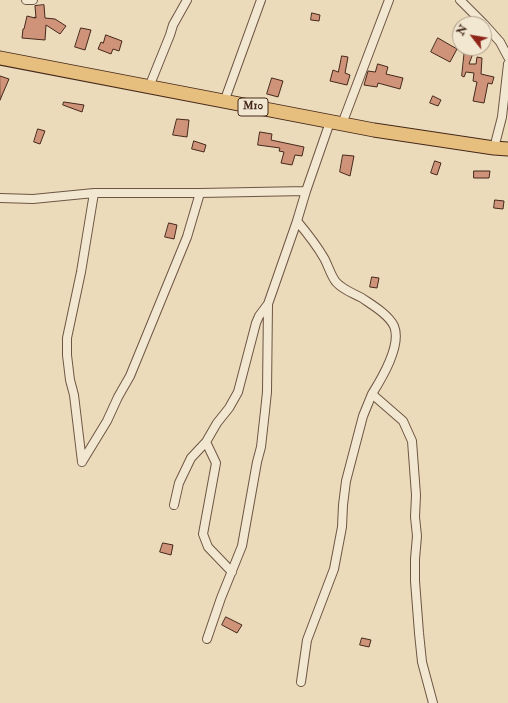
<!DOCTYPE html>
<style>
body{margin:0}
#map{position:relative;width:508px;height:703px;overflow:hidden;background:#ebdbba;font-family:"IM FELL Double Pica",serif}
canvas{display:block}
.north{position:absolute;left:452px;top:16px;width:40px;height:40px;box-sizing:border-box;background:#f2e8d2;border:1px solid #ad9b89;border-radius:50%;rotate:301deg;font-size:11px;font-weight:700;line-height:16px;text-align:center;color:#45281b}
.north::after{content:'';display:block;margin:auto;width:14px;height:18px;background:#8f2418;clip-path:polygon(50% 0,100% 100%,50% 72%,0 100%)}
</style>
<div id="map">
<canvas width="508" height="703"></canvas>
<div class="north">N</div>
</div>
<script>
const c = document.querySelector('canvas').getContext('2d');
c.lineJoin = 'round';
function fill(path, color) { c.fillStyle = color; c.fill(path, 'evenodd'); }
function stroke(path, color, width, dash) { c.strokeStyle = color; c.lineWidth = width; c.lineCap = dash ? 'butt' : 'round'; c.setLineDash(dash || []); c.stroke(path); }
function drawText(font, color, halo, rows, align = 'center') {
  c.font = font + ' "IM FELL Double Pica",serif'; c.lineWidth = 4; c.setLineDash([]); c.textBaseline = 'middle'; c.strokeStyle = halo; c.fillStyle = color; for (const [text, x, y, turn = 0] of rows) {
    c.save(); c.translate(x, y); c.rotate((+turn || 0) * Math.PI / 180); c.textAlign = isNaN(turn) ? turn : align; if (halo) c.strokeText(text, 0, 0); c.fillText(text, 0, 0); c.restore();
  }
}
const building = new Path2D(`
 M 44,5 L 45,18 L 55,19 L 66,26 L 60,34 L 46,25 L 45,40 L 22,38 L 23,29 L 24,29 L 27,16 L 35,18 L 34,17 L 36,18 L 35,6 Z
 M 312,13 L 320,15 L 319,21 L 311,20 Z
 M 81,28 L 91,30 L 85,50 L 75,47 Z
 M 106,35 L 122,41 L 119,51 L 113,49 L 111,54 L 98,49 L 101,42 L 103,43 Z
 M 438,38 L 457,49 L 450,62 L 431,52 Z
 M 465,48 L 475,48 L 469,64 L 476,64 L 477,57 L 482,58 L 481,74 L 494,77 L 492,84 L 488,83 L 484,103 L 473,101 L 477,82 L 473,81 L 474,73 L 466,72 L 464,77 L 462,76 Z
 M 342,56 L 348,57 L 345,73 L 350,75 L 347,85 L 330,81 L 333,70 L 338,72 Z
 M 378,64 L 388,67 L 386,74 L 403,78 L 400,89 L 378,83 L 377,87 L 364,85 L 368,71 L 375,72 Z
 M 0,76 L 9,79 L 0,100 Z
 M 272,78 L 283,81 L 278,97 L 267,94 Z
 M 433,96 L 441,100 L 438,106 L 430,103 Z
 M 64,102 L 84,105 L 82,112 L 63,105 Z
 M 177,119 L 189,120 L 187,137 L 173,135 Z
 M 38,129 L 45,131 L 40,144 L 34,142 Z
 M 260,132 L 272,134 L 271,140 L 304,147 L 302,156 L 295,155 L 292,165 L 281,163 L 284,152 L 279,151 L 280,148 L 258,145 Z
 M 194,141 L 206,145 L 204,152 L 192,149 Z
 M 343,155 L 354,156 L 350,176 L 340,172 Z
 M 435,161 L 441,163 L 437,175 L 431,173 Z
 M 474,171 L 490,171 L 489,178 L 474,178 Z
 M 495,200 L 504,201 L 503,209 L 494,208 Z
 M 169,223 L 177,225 L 174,239 L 165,237 Z
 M 372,277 L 379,278 L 377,288 L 370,287 Z
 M 163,543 L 173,545 L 171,555 L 160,552 Z
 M 226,617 L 242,625 L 237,633 L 222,625 Z
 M 362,638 L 371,640 L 369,647 L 360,645 Z`);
fill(building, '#cf937a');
stroke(building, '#45281b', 1);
const street = new Path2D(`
 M 26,0 L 33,0
 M 460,0 L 484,24
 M 484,24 L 500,42 L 508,57
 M 149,87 L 170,35 L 173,25 L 187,0
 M 224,102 L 261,0
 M 342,124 L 389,0
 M 494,148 L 502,117 L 508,64
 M 0,198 L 33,199 L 94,193 L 200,193 L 306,191 L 330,122
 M 297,221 C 307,233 316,244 324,258 C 328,265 331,276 336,282 C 343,290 353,293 362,298 C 372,305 388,314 394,326 C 402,345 382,378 372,394 L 403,421 L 412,441 L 416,495 L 415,517 L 417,536 L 415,559 L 415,581 L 419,633 L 422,662 L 433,703
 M 206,442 L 216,463 L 203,534 L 208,547 L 232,572
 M 82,462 L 107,421 L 118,397 L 130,376 L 187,237 L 200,193
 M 82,462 L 74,395 L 70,380 L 67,355 L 67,338 L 81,272 L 94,193
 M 174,505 L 179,483 L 191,458 L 206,442 L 217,423 L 229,408 L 238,392 L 256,323 L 259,316 L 268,304
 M 207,639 L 221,598 L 242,546 L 257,462 L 261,447 L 265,411 L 267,392 L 268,304 L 297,221 L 306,191
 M 301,682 L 307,640 L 334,569 L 342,527 L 343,505 L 346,481 L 363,416 L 372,394`);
const primary = new Path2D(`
 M 0,58 L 374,130 L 494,148 L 508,149`);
stroke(street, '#6e5543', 10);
stroke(primary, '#45281b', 15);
stroke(street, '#f2e8d2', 8);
stroke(primary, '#e6be7d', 13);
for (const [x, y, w] of [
 [253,107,30]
]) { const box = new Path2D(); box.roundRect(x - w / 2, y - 9, w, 18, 3); c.fillStyle = '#f2e8d2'; c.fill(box); stroke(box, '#45281b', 1); }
drawText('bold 11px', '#45281b', null, [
 ["M10",253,107]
]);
</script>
